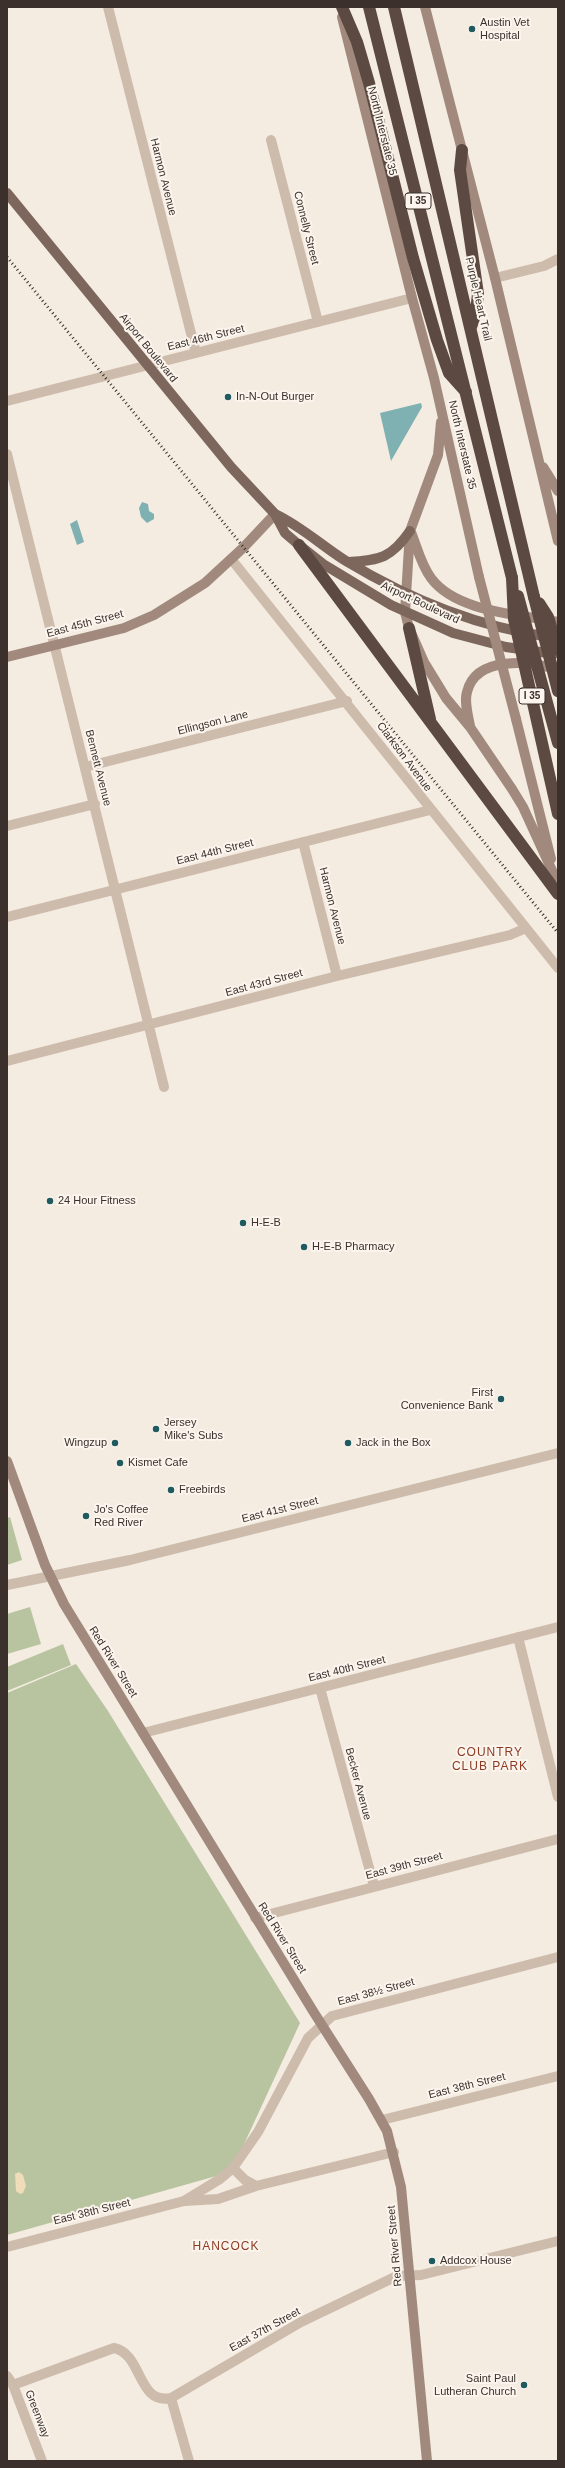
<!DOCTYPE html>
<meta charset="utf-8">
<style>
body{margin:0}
#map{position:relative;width:565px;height:2468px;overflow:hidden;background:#f4ebe1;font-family:Helvetica,sans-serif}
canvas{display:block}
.frame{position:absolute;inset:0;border:8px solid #3b302b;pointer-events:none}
</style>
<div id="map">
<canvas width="565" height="2468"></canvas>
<div class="frame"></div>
</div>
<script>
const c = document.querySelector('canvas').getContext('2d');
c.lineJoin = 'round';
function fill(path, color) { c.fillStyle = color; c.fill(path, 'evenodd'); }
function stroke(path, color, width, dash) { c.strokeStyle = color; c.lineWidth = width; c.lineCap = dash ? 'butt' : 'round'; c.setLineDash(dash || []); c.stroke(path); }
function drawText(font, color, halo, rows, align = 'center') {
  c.font = font + ' Helvetica,sans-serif'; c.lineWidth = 4; c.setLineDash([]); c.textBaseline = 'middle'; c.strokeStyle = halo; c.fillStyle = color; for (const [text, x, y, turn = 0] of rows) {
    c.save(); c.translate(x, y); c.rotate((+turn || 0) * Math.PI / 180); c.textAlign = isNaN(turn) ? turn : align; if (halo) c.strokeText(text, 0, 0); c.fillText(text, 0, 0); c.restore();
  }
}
fill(new Path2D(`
 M 10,1517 L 22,1560 L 7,1565 L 7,1518 Z
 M 30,1607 L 41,1644 L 7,1654 L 7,1614 Z
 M 63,1644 L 71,1665 L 7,1691 L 7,1667 Z
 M 76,1664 L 108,1711 L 300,2023 L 233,2168 L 227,2173 L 7,2235 L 7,1693 Z`), '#b8c4a0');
fill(new Path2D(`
 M 19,2172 L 23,2175 L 26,2186 L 23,2193 L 20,2194 L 16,2191 L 15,2174 Z`), '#efdcb8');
fill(new Path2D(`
 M 421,403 L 422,407 L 391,461 L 380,413 Z
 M 142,502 L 148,504 L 149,511 L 154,514 L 154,519 L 147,523 L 141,517 L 139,508 Z
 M 77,520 L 84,542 L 77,545 L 70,524 Z`), '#7fb0b2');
stroke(new Path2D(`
 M 108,7 L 196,353
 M 271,140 L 318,322
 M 495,278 L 544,266 L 558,259
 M 7,401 L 412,298
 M 7,454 L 164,1087
 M 232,560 L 558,968
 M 85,767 L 347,701
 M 7,826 L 95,804
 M 303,842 L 337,976
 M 7,917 L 430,810
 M 7,1061 L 337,976 L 510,935 L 526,928
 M 518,1637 L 558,1797
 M 320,1688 L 374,1886
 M 143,1733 L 558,1627
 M 255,1918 L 558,1839
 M 382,2120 L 558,2076
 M 233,2168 L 245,2180 L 256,2186
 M 184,2201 L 218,2199 L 256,2186 L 394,2152
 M 7,2376 L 13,2385 L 42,2461
 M 13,2385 L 114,2348 C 143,2354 137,2405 171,2398 L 301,2322 L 397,2276 L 421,2275 L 558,2241
 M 171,2398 L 189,2461`), '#cdbbac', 10);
stroke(new Path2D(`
 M 7,1585 L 130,1560 L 558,1453
 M 7,2247 L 184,2201 L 220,2179 L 233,2168 L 258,2132 L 308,2038 L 332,2016 L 558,1957`), '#cdbbac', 10);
stroke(new Path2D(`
 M 425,7 L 495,278 L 558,541
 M 342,17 L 412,298 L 434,378 L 479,577
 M 441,422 L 438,455 L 410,531 L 405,612 L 409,628 L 424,662 L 446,698 L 470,727 L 512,789 L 523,807 L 555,877
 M 543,467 L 558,491
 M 411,532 C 417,547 421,565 431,578 C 456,612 518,614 558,622
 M 7,657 L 124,628 L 154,615 L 205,583 L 244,547 L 275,514
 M 516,719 L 551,859
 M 470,726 C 468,715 464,702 467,692 C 476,655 531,661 558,670
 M 7,1461 L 45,1565 L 64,1604 L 313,2011 L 369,2099 L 387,2131 L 401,2187 L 427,2461`), '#a18a7d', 10);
stroke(new Path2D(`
 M 7,193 L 231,467 L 275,514 L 285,533 L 299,545 L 323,564 L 391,605 L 453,633 L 506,647 L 554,654
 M 275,514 C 301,526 322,546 346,561 C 409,599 477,627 550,637
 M 348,562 C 380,561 392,557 410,531`), '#7d675c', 10);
stroke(new Path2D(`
 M 342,7 L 357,42 L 369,83 L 413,258 L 437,340 L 449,373 L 466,392
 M 369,7 L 512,578
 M 394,7 L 534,597
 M 462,150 L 460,170 L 478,294 L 476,312 L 471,327
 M 299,545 L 558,894
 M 409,628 L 430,719`), '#5c4a42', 12);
stroke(new Path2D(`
 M 7,257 L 558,933`), '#3b302b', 3, [1, 3]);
stroke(new Path2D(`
 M 479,577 L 516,719`), '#a18a7d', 10);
stroke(new Path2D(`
 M 512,578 L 514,619 L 558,814
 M 518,596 L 558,743
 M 534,597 L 558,691
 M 539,603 L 548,617 L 558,650`), '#5c4a42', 12);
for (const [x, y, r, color] of [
 [472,29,4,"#1f5a5e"],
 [228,397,4,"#1f5a5e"],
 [50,1201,4,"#1f5a5e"],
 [243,1223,4,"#1f5a5e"],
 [304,1247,4,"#1f5a5e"],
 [501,1399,4,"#1f5a5e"],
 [156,1429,4,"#1f5a5e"],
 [115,1443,4,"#1f5a5e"],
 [348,1443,4,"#1f5a5e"],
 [120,1463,4,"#1f5a5e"],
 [171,1490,4,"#1f5a5e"],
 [86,1516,4,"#1f5a5e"],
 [432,2261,4,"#1f5a5e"],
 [524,2385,4,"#1f5a5e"]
]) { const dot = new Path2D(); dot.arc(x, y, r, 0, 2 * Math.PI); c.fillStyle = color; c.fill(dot); stroke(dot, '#fbf5ee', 1.5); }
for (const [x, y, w] of [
 [418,201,26],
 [532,696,26]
]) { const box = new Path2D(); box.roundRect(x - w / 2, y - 8, w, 16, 3); c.fillStyle = '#fbf5ee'; c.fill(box); stroke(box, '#3b302b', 1); }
drawText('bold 10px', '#3b302b', null, [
 ["I 35",418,201],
 ["I 35",532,696]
]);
drawText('11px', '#3b302b', '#fbf5ee', [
 ["Austin Vet",480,23],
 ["Hospital",480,36],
 ["In-N-Out Burger",236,397],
 ["24 Hour Fitness",58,1201],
 ["H-E-B",251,1223],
 ["H-E-B Pharmacy",312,1247],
 ["First",493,1393,"right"],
 ["Convenience Bank",493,1406,"right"],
 ["Jersey",164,1423],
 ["Mike's Subs",164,1436],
 ["Wingzup",107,1443,"right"],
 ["Jack in the Box",356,1443],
 ["Kismet Cafe",128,1463],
 ["Freebirds",179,1490],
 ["Jo's Coffee",94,1510],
 ["Red River",94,1523],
 ["Addcox House",440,2261],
 ["Saint Paul",516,2379,"right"],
 ["Lutheran Church",516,2392,"right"]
], 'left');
drawText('11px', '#3b302b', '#fbf5ee', [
 ["North Interstate 35",382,131,76],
 ["Harmon Avenue",163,177,76],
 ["Connelly Street",306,228,76],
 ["Purple Heart Trail",478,299,77],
 ["East 46th Street",206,338,-14],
 ["Airport Boulevard",148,348,51],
 ["North Interstate 35",462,445,77],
 ["Airport Boulevard",420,603,25],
 ["East 45th Street",85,624,-15],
 ["Ellingson Lane",213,723,-14],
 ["Clarkson Avenue",404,757,53],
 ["Bennett Avenue",98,768,76],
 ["East 44th Street",215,852,-14],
 ["Harmon Avenue",332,906,76],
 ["East 43rd Street",264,983,-15],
 ["East 41st Street",280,1510,-14],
 ["Red River Street",113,1662,58],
 ["East 40th Street",347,1669,-14],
 ["Becker Avenue",358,1784,75],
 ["East 39th Street",404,1866,-15],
 ["Red River Street",282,1938,58],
 ["East 38½ Street",376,1992,-15],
 ["East 38th Street",467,2086,-14],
 ["East 38th Street",92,2212,-14],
 ["Red River Street",395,2246,-95],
 ["East 37th Street",265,2330,-29],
 ["Greenway",37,2414,69]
]);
c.letterSpacing = '1px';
drawText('12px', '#8c3b22', '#fbf5ee', [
 ["COUNTRY",490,1753],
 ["CLUB PARK",490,1767],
 ["HANCOCK",226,2247]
]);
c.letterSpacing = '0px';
</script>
